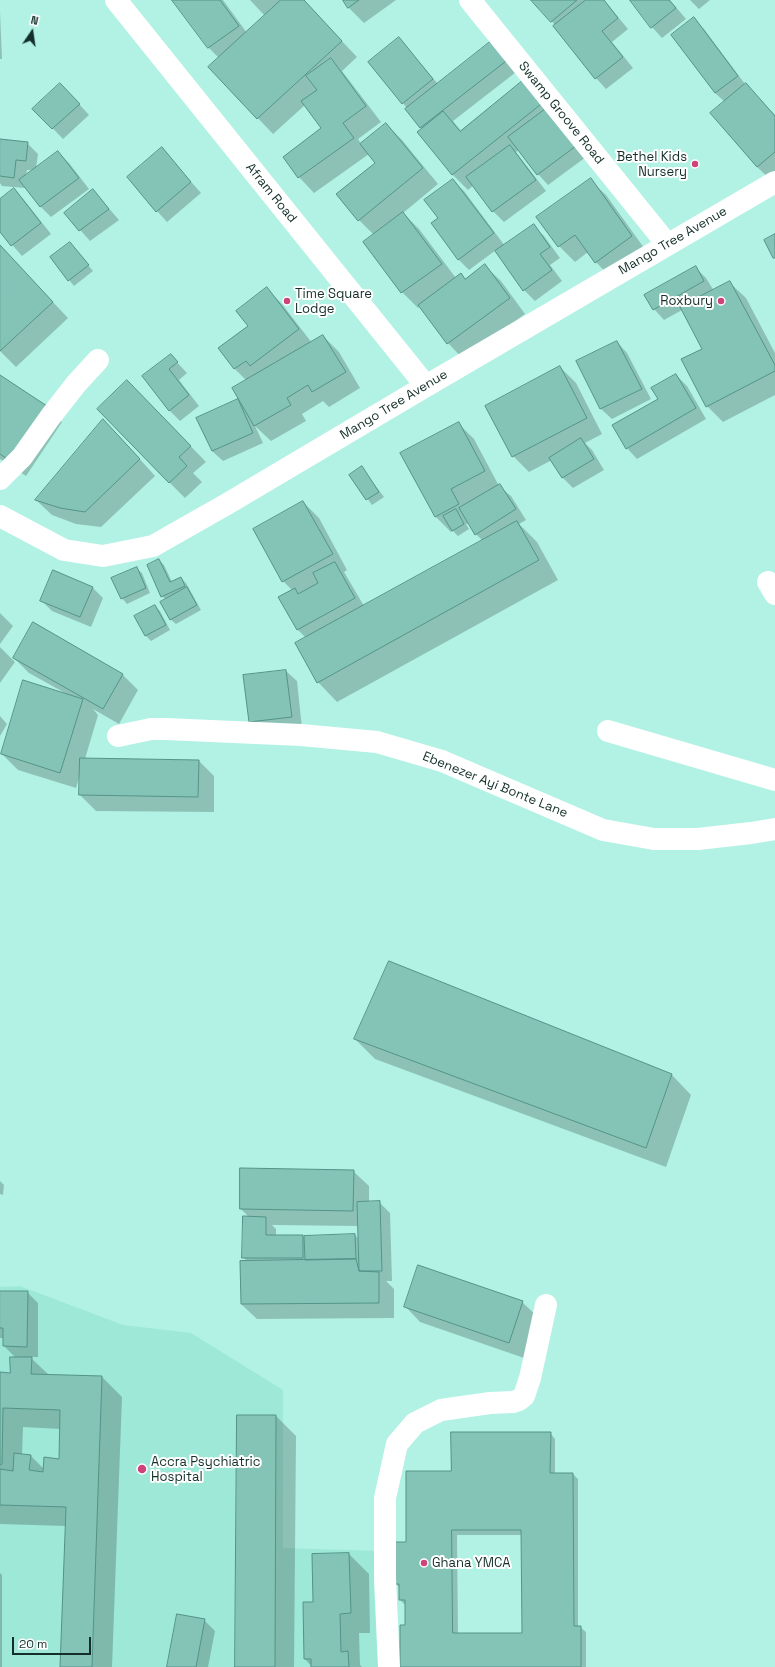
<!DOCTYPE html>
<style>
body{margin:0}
#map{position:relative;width:775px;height:1667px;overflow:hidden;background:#b1f2e4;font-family:"Space Grotesk",sans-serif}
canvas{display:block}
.north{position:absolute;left:12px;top:12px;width:40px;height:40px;-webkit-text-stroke:3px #fff;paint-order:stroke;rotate:13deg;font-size:11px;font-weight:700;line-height:16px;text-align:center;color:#142f29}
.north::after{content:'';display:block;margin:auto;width:14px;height:18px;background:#142f29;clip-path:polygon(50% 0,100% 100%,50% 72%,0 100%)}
.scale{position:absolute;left:12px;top:1637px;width:79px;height:18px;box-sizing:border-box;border:2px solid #142f29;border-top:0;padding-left:5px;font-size:12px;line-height:14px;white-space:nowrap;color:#142f29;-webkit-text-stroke:3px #fff;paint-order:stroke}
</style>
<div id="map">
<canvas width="775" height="1667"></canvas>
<div class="north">N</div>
<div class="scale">20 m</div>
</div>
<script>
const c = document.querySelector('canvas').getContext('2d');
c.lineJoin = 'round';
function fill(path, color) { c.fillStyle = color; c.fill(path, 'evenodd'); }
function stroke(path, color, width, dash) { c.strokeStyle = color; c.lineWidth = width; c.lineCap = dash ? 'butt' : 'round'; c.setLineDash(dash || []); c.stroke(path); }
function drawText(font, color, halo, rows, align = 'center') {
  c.font = font + ' "Space Grotesk",sans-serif'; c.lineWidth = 4; c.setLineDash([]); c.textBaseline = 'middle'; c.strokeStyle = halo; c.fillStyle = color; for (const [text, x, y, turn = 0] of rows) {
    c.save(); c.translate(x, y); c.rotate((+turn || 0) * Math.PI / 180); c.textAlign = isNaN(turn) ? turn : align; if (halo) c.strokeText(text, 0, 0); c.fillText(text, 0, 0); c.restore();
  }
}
fill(new Path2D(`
 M 20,1286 L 123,1325 L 191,1333 L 283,1390 L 283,1548 L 380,1551 L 381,1667 L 0,1667 L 0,1287 Z`), '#9ee8d8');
fill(new Path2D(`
 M 174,0 L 223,0 L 247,33 L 265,16 L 250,0 L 303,0 L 357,57 L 342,71 L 381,122 L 358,139 L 361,144 L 386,124 L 402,140 L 438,184 L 403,213 L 419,229 L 456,278 L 461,274 L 466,280 L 485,266 L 501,281 L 525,314 L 463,359 L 448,343 L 420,306 L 418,308 L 402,292 L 365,242 L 374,235 L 359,220 L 376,163 L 369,154 L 314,193 L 299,177 L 323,129 L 305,105 L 273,134 L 209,67 L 219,58 L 209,48 Z
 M 344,0 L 396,0 L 364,23 L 349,8 Z
 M 532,0 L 604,0 L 628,29 L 612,42 L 633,68 L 606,89 L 596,78 L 556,26 Z
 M 631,0 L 670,0 L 686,19 L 662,38 L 652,27 Z
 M 690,0 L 710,0 L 699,9 Z
 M 0,11 L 2,59 L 0,59 Z
 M 693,19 L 704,29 L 745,84 L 775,115 L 775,180 L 773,182 L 757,167 L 712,113 L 725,102 L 715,93 L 672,35 Z
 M 399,38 L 438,84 L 495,39 L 520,69 L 453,121 L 461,131 L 526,79 L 586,157 L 548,185 L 538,174 L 519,150 L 516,152 L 546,191 L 504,222 L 493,211 L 474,185 L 468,190 L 453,175 L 418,132 L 422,129 L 403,103 Z
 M 71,95 L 89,115 L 63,139 L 34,109 Z
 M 0,140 L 27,143 L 38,154 L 36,168 L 58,152 L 69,163 L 89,189 L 51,217 L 40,206 L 25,186 L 25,188 L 2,186 L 0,183 ZM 27,170 L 34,170 L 26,176 Z
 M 162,149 L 201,193 L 167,222 L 157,211 Z
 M 453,180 L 464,191 L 505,246 L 534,226 L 544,236 L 560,258 L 550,265 L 562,281 L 535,301 L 524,290 L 496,250 L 469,270 L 458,259 L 439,218 Z
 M 590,180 L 606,195 L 647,252 L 611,278 L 596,262 L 588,252 L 575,262 L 559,246 L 538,217 Z
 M 14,189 L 24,200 L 51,234 L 22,256 L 0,231 L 0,200 Z
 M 93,190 L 119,220 L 90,241 L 65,213 Z
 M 70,243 L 93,271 L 74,286 L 51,258 Z
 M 0,246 L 68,318 L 16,367 L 0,351 Z
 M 695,267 L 706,278 L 714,291 L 730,283 L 746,298 L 775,353 L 775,395 L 723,422 L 707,406 L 703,349 L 682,310 L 664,320 L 654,309 Z
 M 267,289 L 282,304 L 312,343 L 323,336 L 339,352 L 360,388 L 329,407 L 323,401 L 302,414 L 306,421 L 271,441 L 255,426 L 263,443 L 223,461 L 212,451 L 237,400 L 242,405 L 247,381 L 235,369 L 220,348 L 250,326 Z
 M 617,342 L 627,353 L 651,399 L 612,419 L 601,409 L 577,362 Z
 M 171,356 L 187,373 L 179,380 L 199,406 L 180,421 L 169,410 L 144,377 Z
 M 560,367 L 576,383 L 602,434 L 585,443 L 592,450 L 604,470 L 573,488 L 563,478 L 552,460 L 529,472 L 513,456 Z
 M 676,375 L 687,386 L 706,419 L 637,459 L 627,448 Z
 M 0,376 L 46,406 L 62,422 L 26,476 L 0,459 Z
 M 142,396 L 206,462 L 193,473 L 202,482 L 185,498 L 169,482 Z
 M 458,423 L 474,439 L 499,486 L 511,496 L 526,520 L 519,524 L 537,542 L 558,580 L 337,702 L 318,682 L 306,638 L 298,630 L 279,597 L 292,590 L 283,581 L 303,502 L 319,518 L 347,570 L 344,572 L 364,606 L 483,541 L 476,534 L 469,523 L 466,524 L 469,529 L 458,536 L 453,531 L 451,532 L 436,517 Z
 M 119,436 L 155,476 L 101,527 L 76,524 L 52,515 L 36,500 Z
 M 362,468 L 384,497 L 372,505 L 350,475 Z
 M 159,560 L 164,565 L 172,582 L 181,578 L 186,583 L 201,610 L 176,624 L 170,619 L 166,600 L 162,596 Z
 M 136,568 L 142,573 L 150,593 L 127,604 L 122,598 Z
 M 54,571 L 93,588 L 103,598 L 91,627 L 52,611 L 41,600 Z
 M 155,606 L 160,611 L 170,630 L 151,641 L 145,635 Z
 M 0,613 L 13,626 L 0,644 Z
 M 0,647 L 15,662 L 0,683 Z
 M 14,658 L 123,675 L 138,690 L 119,724 L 93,709 L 98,715 L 85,759 L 199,761 L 214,776 L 214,812 L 96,811 L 80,795 L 80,775 L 76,788 L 18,770 L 2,754 L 65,693 L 29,673 Z
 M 286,671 L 297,681 L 302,728 L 250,722 L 245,675 Z
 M 0,716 L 7,724 L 0,736 Z
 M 355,1039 L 672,1075 L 691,1095 L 666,1167 L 375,1059 Z
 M 353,1171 L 369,1186 L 369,1202 L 379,1202 L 390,1213 L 392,1281 L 386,1281 L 394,1289 L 394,1318 L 257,1319 L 241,1304 L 248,1262 L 243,1257 L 250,1218 L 241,1209 ZM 272,1225 L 359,1226 L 359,1239 L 355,1235 L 305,1239 L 303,1236 L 276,1236 L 276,1229 Z
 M 0,1181 L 4,1185 L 3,1195 L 0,1194 Z
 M 0,1292 L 27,1292 L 38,1303 L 38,1357 L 30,1357 L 49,1375 L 102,1377 L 122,1397 L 112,1667 L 61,1667 L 66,1526 L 0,1524 L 0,1373 L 11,1374 L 16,1358 L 4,1346 L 4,1338 L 0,1338 ZM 23,1427 L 60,1429 L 60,1460 L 44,1469 L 31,1456 L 22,1455 Z
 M 522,1302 L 538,1317 L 524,1358 L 420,1322 L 405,1306 Z
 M 276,1416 L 296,1436 L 294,1667 L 236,1667 Z
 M 550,1433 L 555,1439 L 555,1474 L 573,1474 L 578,1479 L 578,1627 L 580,1627 L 586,1632 L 586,1667 L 401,1667 L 406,1626 L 405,1605 L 400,1600 L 400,1588 L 396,1584 L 407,1543 L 452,1472 ZM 457,1535 L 522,1535 L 523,1634 L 458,1634 Z
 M 349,1554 L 369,1574 L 370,1633 L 359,1633 L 360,1665 L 362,1667 L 312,1667 L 305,1659 L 314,1603 Z
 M 0,1573 L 2,1575 L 2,1667 L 0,1667 Z
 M 204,1620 L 215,1631 L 208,1667 L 168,1667 Z`), '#0003');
const building = new Path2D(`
 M 172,0 L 220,0 L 239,26 L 208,48 Z
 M 281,0 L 304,0 L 342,41 L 257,119 L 208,67 Z
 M 343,0 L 359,0 L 348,8 Z
 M 531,0 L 577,0 L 551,22 Z
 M 586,0 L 604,0 L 618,18 L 602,31 L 623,57 L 595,79 L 553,26 Z
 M 630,0 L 669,0 L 676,8 L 651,28 Z
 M 694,17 L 738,76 L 715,93 L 671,35 Z
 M 399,37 L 433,79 L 402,104 L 368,62 Z
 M 495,38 L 510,58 L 420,128 L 405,109 Z
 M 331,58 L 366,106 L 343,123 L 354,138 L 298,178 L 283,157 L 321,128 L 301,101 L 317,90 L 306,76 Z
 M 526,78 L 545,101 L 452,175 L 417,132 L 443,111 L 460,131 Z
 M 60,83 L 80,104 L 52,129 L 32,109 Z
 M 746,83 L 775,116 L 775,152 L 757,167 L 710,113 Z
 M 547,108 L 576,146 L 537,175 L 508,137 Z
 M 386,123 L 423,168 L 358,221 L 336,194 L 375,163 L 360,144 Z
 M 0,139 L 28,142 L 26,161 L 16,160 L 14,178 L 0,176 Z
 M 510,145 L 536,180 L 492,212 L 466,177 Z
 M 162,147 L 191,182 L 156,212 L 127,177 Z
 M 58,151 L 79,178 L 40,207 L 19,180 Z
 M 591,178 L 632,236 L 595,263 L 575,235 L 558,247 L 536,217 Z
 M 453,179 L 494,233 L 458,260 L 431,223 L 438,218 L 424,200 Z
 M 14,188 L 41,223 L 11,246 L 0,232 L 0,199 Z
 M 93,189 L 109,209 L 79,231 L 64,213 Z
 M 403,212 L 442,264 L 401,293 L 363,242 Z
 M 534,224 L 550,247 L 540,254 L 552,270 L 523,291 L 495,251 Z
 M 775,234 L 775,258 L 773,258 L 764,240 Z
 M 70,242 L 89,265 L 68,281 L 50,257 Z
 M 0,245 L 53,302 L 0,351 Z
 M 485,264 L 510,298 L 447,344 L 418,305 L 461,273 L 465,279 Z
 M 696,266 L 704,281 L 653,310 L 644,295 Z
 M 730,281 L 775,365 L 775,371 L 706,407 L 681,359 L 702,349 L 680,307 Z
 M 267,287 L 299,329 L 250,366 L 246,361 L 234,369 L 218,348 L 248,326 L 236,311 Z
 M 323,335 L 346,372 L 312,392 L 308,385 L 287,398 L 291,405 L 254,426 L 232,388 Z
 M 617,341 L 642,389 L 600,409 L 576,361 Z
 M 171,354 L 178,362 L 169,369 L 189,395 L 169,411 L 142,376 Z
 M 560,366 L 587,418 L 512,457 L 485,406 Z
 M 676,374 L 696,408 L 626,449 L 612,425 L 658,399 L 651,388 Z
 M 0,375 L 47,406 L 10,461 L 0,454 Z
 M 127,380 L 191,446 L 179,457 L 187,466 L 169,483 L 97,409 Z
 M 238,399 L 253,433 L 212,451 L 196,418 Z
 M 103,419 L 140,459 L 85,512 L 60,508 L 35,500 Z
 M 459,422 L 485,471 L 451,489 L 459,504 L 435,517 L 400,453 Z
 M 581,438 L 594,459 L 562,478 L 549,458 Z
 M 362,466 L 379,492 L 366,500 L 349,475 Z
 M 500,484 L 516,509 L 475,535 L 459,508 Z
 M 303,501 L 333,554 L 282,582 L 253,529 Z
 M 456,509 L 464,524 L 452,531 L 443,516 Z
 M 517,521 L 539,560 L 317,683 L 295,643 Z
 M 159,559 L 170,582 L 181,577 L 185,586 L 161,597 L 147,565 Z
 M 335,562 L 355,598 L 297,630 L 278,597 L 295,588 L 298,594 L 318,583 L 313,573 Z
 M 137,567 L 146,588 L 121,599 L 111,578 Z
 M 53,570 L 93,587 L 80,617 L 40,601 Z
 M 187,587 L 197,605 L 170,620 L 160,602 Z
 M 155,605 L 166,625 L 145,636 L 134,616 Z
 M 33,622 L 123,674 L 103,709 L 13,658 Z
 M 286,670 L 292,717 L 249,722 L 243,675 Z
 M 23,680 L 83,699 L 60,773 L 1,754 Z
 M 80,758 L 199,760 L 198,797 L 79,795 Z
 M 389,961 L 672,1074 L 646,1148 L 354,1039 Z
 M 240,1168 L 354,1170 L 353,1211 L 240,1209 Z
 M 380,1201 L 382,1271 L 359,1271 L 357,1202 Z
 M 243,1216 L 266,1217 L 266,1235 L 303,1235 L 303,1258 L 242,1258 Z
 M 355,1234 L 356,1259 L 305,1260 L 304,1236 Z
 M 356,1259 L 359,1271 L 379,1272 L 379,1303 L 241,1304 L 240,1261 Z
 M 418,1265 L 523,1301 L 509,1343 L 404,1307 Z
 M 0,1291 L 28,1291 L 27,1347 L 3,1346 L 3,1328 L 0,1328 Z
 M 10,1357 L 32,1357 L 31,1374 L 102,1376 L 92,1667 L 60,1667 L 66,1507 L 0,1505 L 0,1469 L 13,1471 L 14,1453 L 31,1455 L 29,1470 L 43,1472 L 44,1457 L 59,1459 L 60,1410 L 3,1408 L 2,1464 L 0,1465 L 0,1372 L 10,1373 Z
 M 237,1415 L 276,1415 L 275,1667 L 235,1667 Z
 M 451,1432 L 551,1432 L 550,1473 L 573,1473 L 574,1626 L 581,1626 L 581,1667 L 400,1667 L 400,1625 L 405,1625 L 405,1600 L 399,1600 L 399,1584 L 395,1584 L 395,1542 L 406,1542 L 406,1471 L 451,1471 ZM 452,1530 L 521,1530 L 522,1633 L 453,1633 Z
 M 349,1553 L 351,1613 L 340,1614 L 341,1652 L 348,1651 L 349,1667 L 311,1667 L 311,1659 L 304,1659 L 303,1602 L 313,1602 L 312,1554 Z
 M 177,1614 L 205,1619 L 196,1667 L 167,1667 Z`);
fill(building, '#84c4b7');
stroke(building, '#549387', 1);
stroke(new Path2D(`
 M 116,0 L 426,386
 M 470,0 L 667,244
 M 0,479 L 22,457 L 51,416 L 76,384 L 98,360
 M 0,516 L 64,550 L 103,556 L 153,546 L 227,504 L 426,386 L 775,182
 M 768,582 L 775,594
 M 608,731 L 775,780
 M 118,736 L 151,729 L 166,729 L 301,735 L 377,742 L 442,761 L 603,830 L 654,839 L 698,839 L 751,833 L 775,829
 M 389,1667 L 385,1579 L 385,1498 L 397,1444 L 415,1423 L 441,1410 L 490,1403 L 513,1402 L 519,1400 L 524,1396 L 530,1378 L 546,1305`), '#fff', 22);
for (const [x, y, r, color] of [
 [695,164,4,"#ce437a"],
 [287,301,4,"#ce437a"],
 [721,301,4,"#ce437a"],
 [142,1469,5,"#ce437a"],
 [424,1563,4,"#ce437a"]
]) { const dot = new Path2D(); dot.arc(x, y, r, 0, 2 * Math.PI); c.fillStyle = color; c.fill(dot); stroke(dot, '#fff', 1.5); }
drawText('13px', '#142f29', '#fff', [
 ["Swamp Groove Road",561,113,51],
 ["Afram Road",271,193,51],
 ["Mango Tree Avenue",673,241,-30],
 ["Mango Tree Avenue",394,405,-31],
 ["Ebenezer Ayi Bonte Lane",495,785,22]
]);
drawText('13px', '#142f29', '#fff', [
 ["Bethel Kids",687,157,"right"],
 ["Nursery",687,172,"right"],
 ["Time Square",295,294],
 ["Lodge",295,309],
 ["Roxbury",713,301,"right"],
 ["Accra Psychiatric",151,1462],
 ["Hospital",151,1477],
 ["Ghana YMCA",432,1563]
], 'left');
</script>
